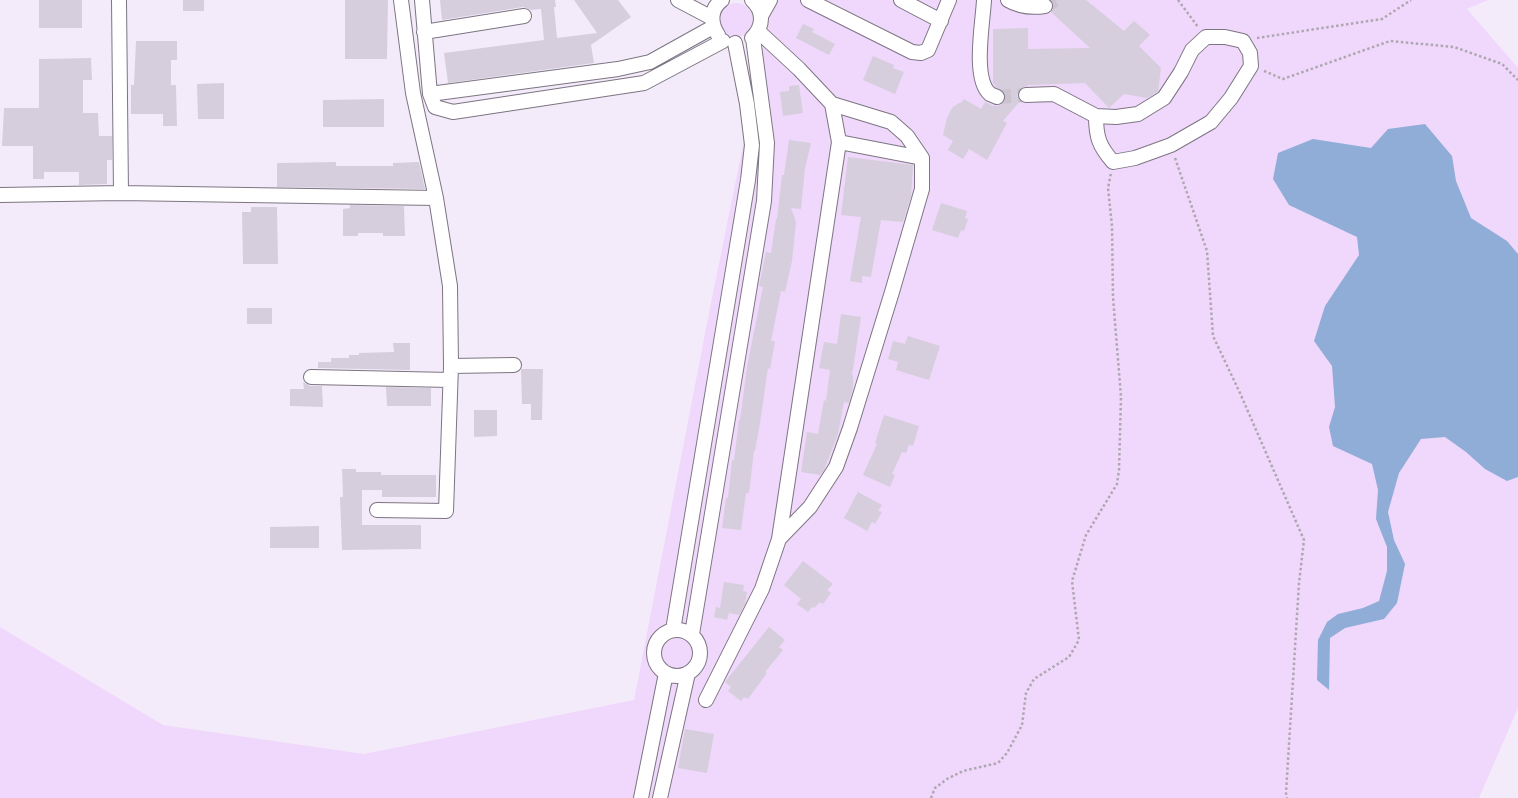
<!DOCTYPE html>
<style>
body{margin:0}
canvas{display:block;background:#f4ebfa}
</style>
<canvas width="1518" height="798"></canvas>
<script>
const c = document.querySelector('canvas').getContext('2d');
c.lineJoin = 'round';
function fill(path, color) { c.fillStyle = color; c.fill(path, 'evenodd'); }
function stroke(path, color, width, dash) { c.strokeStyle = color; c.lineWidth = width; c.lineCap = dash ? 'butt' : 'round'; c.setLineDash(dash || []); c.stroke(path); }
fill(new Path2D(`
 M 769,0 L 1488,0 L 1467,9 L 1518,68 L 1518,708 L 1479,798 L 0,798 L 0,627 L 163,725 L 364,754 L 634,700 L 710,308 L 771,7 Z
 M719 20a17 17 0 1 1 34 0a17 17 0 1 1-34 0Z`), '#efd8fb');
fill(new Path2D(`
 M 1425,124 L 1452,156 L 1456,181 L 1471,218 L 1507,241 L 1518,254 L 1518,477 L 1507,481 L 1485,469 L 1466,452 L 1445,437 L 1421,439 L 1399,473 L 1388,512 L 1394,540 L 1405,564 L 1397,603 L 1384,619 L 1345,628 L 1330,638 L 1329,690 L 1317,680 L 1318,640 L 1327,622 L 1338,614 L 1363,608 L 1379,601 L 1387,571 L 1387,547 L 1376,519 L 1378,490 L 1372,464 L 1333,446 L 1329,427 L 1335,407 L 1332,366 L 1314,341 L 1325,306 L 1359,255 L 1357,237 L 1289,205 L 1273,179 L 1278,153 L 1313,139 L 1371,148 L 1388,129 Z`), '#8fadd6');
fill(new Path2D(`
 M 39,0 L 82,0 L 82,28 L 39,28 Z
 M 183,0 L 204,0 L 204,11 L 183,11 Z
 M 345,0 L 388,0 L 387,59 L 345,59 Z
 M 440,0 L 555,0 L 556,7 L 554,7 L 557,38 L 597,33 L 574,0 L 618,0 L 631,17 L 591,45 L 594,63 L 448,83 L 444,53 L 544,40 L 541,9 L 531,10 L 523,7 L 442,20 Z
 M 1051,0 L 1086,0 L 1124,31 L 1134,21 L 1150,35 L 1139,46 L 1161,68 L 1158,92 L 1147,98 L 1124,94 L 1109,108 L 1085,83 L 1028,85 L 1019,90 L 1017,96 L 1020,101 L 1003,121 L 1007,123 L 987,160 L 969,149 L 963,159 L 948,150 L 953,141 L 943,135 L 947,118 L 952,108 L 959,103 L 961,103 L 964,99 L 981,109 L 985,102 L 993,106 L 998,106 L 1005,100 L 1004,92 L 996,87 L 993,83 L 993,29 L 1028,28 L 1028,49 L 1090,48 L 1051,12 L 1054,5 Z
 M 803,24 L 814,29 L 812,32 L 835,44 L 829,55 L 796,38 Z
 M 136,41 L 177,41 L 177,60 L 171,60 L 171,85 L 176,85 L 177,126 L 163,126 L 163,114 L 131,114 L 131,85 L 134,85 Z
 M 873,56 L 894,65 L 893,68 L 904,72 L 895,94 L 863,80 Z
 M 91,58 L 92,80 L 83,80 L 83,113 L 98,113 L 99,136 L 112,136 L 112,160 L 107,160 L 107,184 L 79,185 L 79,172 L 44,172 L 44,179 L 33,179 L 33,146 L 2,146 L 4,108 L 39,108 L 39,59 Z
 M 224,83 L 224,119 L 198,119 L 197,84 Z
 M 799,85 L 803,113 L 783,116 L 780,92 L 789,91 L 789,86 Z
 M 384,99 L 384,127 L 323,127 L 323,100 Z
 M 789,140 L 811,143 L 805,168 L 801,209 L 791,208 L 796,222 L 792,261 L 785,292 L 781,291 L 771,341 L 775,341 L 770,369 L 768,368 L 760,423 L 755,451 L 754,451 L 749,493 L 746,493 L 741,530 L 722,528 L 726,498 L 728,498 L 732,460 L 734,460 L 739,420 L 740,420 L 747,367 L 763,287 L 759,286 L 766,252 L 771,253 L 776,219 L 777,219 L 782,175 L 784,175 Z
 M 848,157 L 913,165 L 911,196 L 903,222 L 881,220 L 871,277 L 862,276 L 862,283 L 850,281 L 861,217 L 841,215 Z
 M 336,162 L 336,166 L 393,166 L 393,163 L 419,162 L 425,189 L 277,187 L 277,163 Z
 M 941,203 L 967,211 L 965,218 L 968,219 L 964,231 L 961,230 L 958,238 L 932,230 Z
 M 350,205 L 404,206 L 405,236 L 383,236 L 383,233 L 358,233 L 358,236 L 343,236 L 343,209 L 350,208 Z
 M 251,207 L 277,207 L 278,264 L 243,264 L 242,212 L 251,212 Z
 M 247,308 L 272,308 L 272,324 L 247,324 Z
 M 841,314 L 861,317 L 852,375 L 853,375 L 853,388 L 849,403 L 844,402 L 838,434 L 824,470 L 820,475 L 801,472 L 807,432 L 818,434 L 824,400 L 826,401 L 830,370 L 819,368 L 824,342 L 837,344 Z
 M 908,336 L 940,346 L 929,380 L 896,370 L 898,362 L 888,359 L 893,341 L 905,344 Z
 M 393,343 L 410,343 L 410,370 L 318,368 L 318,362 L 331,362 L 331,358 L 349,358 L 349,355 L 359,355 L 359,353 L 394,352 Z
 M 521,369 L 543,369 L 542,420 L 531,420 L 531,404 L 522,404 Z
 M 303,382 L 310,386 L 322,386 L 323,407 L 290,406 L 290,389 L 304,389 Z
 M 386,387 L 431,388 L 431,406 L 387,406 Z
 M 474,410 L 497,410 L 497,436 L 474,437 Z
 M 884,415 L 919,426 L 913,446 L 909,445 L 906,453 L 902,452 L 892,474 L 895,475 L 890,487 L 863,475 L 877,444 L 875,443 Z
 M 342,469 L 356,469 L 356,472 L 381,472 L 381,475 L 436,475 L 436,497 L 382,497 L 382,490 L 362,490 L 362,525 L 421,525 L 421,549 L 342,550 L 340,497 L 343,497 Z
 M 858,492 L 882,505 L 878,511 L 882,512 L 875,524 L 872,522 L 867,531 L 844,518 Z
 M 319,526 L 319,548 L 270,548 L 270,527 Z
 M 803,561 L 833,584 L 827,590 L 831,593 L 823,604 L 820,602 L 814,608 L 812,607 L 808,612 L 797,604 L 801,599 L 784,585 Z
 M 724,582 L 744,585 L 743,591 L 747,592 L 745,604 L 739,615 L 729,613 L 727,620 L 714,617 L 716,607 L 720,608 Z
 M 769,627 L 785,640 L 779,647 L 783,650 L 765,672 L 767,673 L 748,699 L 744,697 L 741,701 L 728,691 L 731,687 L 725,682 Z
 M 685,729 L 714,734 L 707,773 L 678,768 Z`), '#d6cedd');
stroke(new Path2D(`
 M 1045,6 L 1055,0
 M 997,97 L 1026,95`), '#cbc3d0', 14, [14, 7]);
const minor = new Path2D(`
 M 119,0 L 121,193 L 436,198
 M 422,0 L 430,94 L 435,107 L 453,112 L 644,83 L 723,41
 M 678,0 L 712,18
 M 752,0 C 764,11 764,26 752,38
 M 808,0 L 912,52 L 921,53 L 928,50 L 949,0
 M 901,0 L 941,21
 M 984,0 C 983,22 972,79 990,94 C 992,95 995,96 997,97
 M 1008,0 C 1020,7 1031,8 1045,6
 M 761,16 L 770,0
 M 424,32 L 524,16
 M 718,35 C 710,23 710,9 722,0
 M 430,94 L 618,69 L 650,62 L 713,27
 M 1026,95 L 1054,94 L 1096,116 L 1116,117 L 1138,114 L 1164,98 L 1181,72 L 1192,50 L 1206,37 L 1225,37 L 1243,41 L 1250,53 L 1251,66 L 1231,98 L 1211,122 L 1171,145 L 1135,158 L 1113,162 C 1099,146 1096,137 1096,116
 M 839,142 L 922,158
 M 0,195 L 121,193
 M 451,366 L 514,365
 M 311,377 L 450,380
 M 377,510 L 446,511 L 451,366 L 450,286 L 436,198 L 413,93 L 401,0
 M 779,539 L 810,507 L 836,467 L 850,428 L 892,292 L 922,189 L 922,158 L 907,136 L 891,122 L 832,104
 M654 653a23 23 0 1 1 46 0a23 23 0 1 1-46 0Z
 M 673,630 L 748,180 L 752,145 L 747,104 L 735,43
 M 692,634 L 764,201 L 767,143 L 753,38
 M 706,700 L 762,589 L 779,539 L 839,142 L 832,104 L 799,69 L 758,31
 M 641,798 L 666,673
 M 660,798 L 688,673`);
stroke(minor, '#7d7582', 16);
stroke(new Path2D(`
 M 1178,0 L 1198,27
 M 1257,38 L 1382,19 L 1411,0
 M 1264,71 L 1283,79 L 1390,41 L 1454,47 L 1502,64 L 1518,80
 M 1175,158 L 1207,251 L 1213,336 L 1240,393 L 1304,540 L 1299,583 L 1286,793 L 1287,798
 M 931,798 L 935,788 L 947,779 L 963,771 L 998,763 L 1007,753 L 1022,725 L 1026,693 L 1034,679 L 1069,657 L 1079,640 L 1072,581 L 1086,535 L 1117,484 L 1119,470 L 1121,397 L 1113,297 L 1112,226 L 1108,188 L 1111,173`), '#aea7b2', 2.5, [2.5, 2.5]);
stroke(minor, '#fff', 14);
</script>
